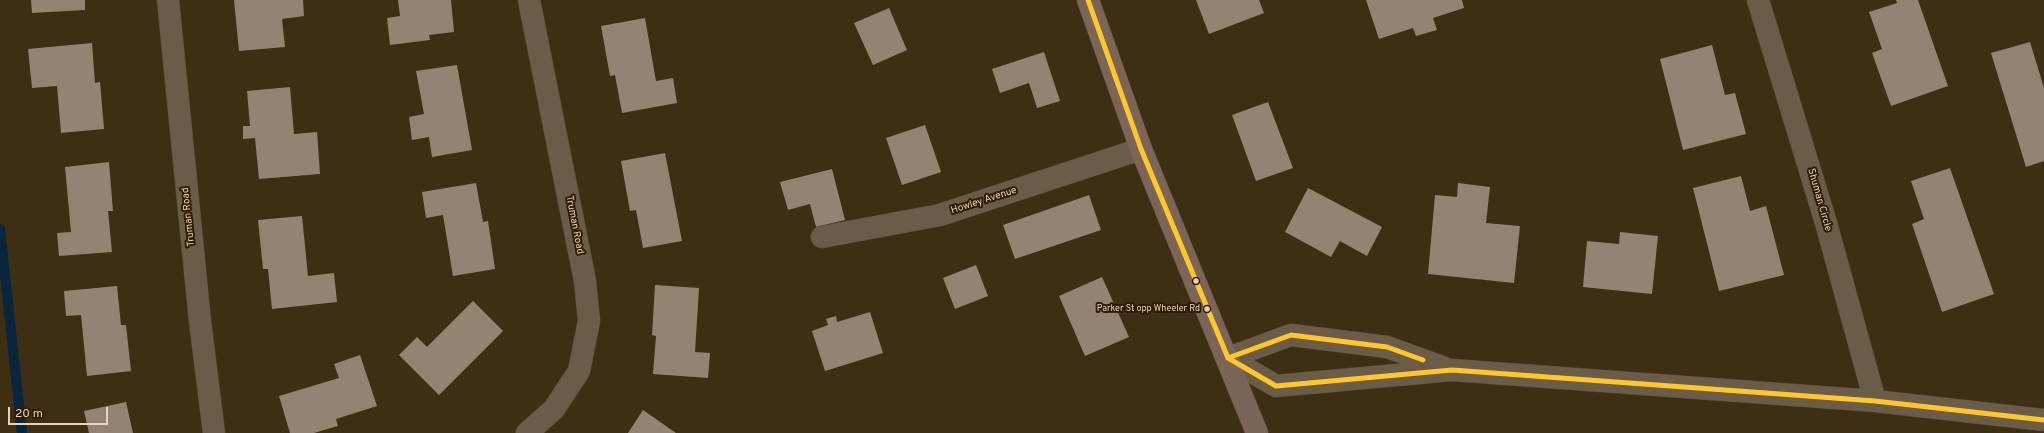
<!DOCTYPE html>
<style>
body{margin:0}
#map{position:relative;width:2044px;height:433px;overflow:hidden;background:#3e2e14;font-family:Overpass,sans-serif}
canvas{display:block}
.scale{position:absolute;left:8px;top:407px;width:100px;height:18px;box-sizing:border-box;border:2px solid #ebd3b8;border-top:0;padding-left:5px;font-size:12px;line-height:14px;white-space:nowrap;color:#ebd3b8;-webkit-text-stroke:3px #2e1c05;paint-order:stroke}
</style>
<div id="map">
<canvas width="2044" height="433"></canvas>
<div class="scale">20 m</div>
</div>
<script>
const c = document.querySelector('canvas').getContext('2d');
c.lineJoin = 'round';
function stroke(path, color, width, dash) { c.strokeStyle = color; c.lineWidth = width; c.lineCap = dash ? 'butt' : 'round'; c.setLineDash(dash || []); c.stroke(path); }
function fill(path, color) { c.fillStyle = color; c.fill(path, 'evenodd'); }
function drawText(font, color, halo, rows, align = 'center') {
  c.font = font + ' Overpass,sans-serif'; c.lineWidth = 4; c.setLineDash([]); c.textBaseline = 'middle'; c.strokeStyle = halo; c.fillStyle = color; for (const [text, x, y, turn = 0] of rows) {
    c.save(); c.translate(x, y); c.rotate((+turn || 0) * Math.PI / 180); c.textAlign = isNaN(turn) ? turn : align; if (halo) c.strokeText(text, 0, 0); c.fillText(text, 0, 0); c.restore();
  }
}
stroke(new Path2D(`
 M 0,229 L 22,433`), '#09263d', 10);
fill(new Path2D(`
 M 31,0 L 85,0 L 85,10 L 32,13 Z
 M 234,0 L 303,0 L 304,16 L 282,19 L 285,47 L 239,51 Z
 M 398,0 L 451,0 L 454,32 L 429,35 L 430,40 L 390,45 L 387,18 L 400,16 Z
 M 1196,0 L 1259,0 L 1264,13 L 1209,34 Z
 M 1366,0 L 1462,0 L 1464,8 L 1433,18 L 1437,30 L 1416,36 L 1413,28 L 1379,39 Z
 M 1896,0 L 1918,0 L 1948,86 L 1891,106 L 1872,53 L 1882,49 L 1869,12 L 1897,3 Z
 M 889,8 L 907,50 L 873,65 L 854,23 Z
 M 645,18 L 656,81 L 673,78 L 677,103 L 622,113 L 615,75 L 610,76 L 601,26 Z
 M 2030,42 L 2044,88 L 2044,161 L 2026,167 L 1991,53 Z
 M 92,43 L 95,83 L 100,82 L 104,129 L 61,133 L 57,86 L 32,88 L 28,49 Z
 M 1712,45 L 1725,95 L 1735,93 L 1746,134 L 1683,150 L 1660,59 Z
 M 1044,52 L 1060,101 L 1037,108 L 1029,83 L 1000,93 L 992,69 Z
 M 457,65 L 472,150 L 432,157 L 429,137 L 412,140 L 409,117 L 424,114 L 416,71 Z
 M 290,87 L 294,134 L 317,132 L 320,174 L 259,179 L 255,138 L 243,139 L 243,126 L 250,126 L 247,91 Z
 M 1268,102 L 1293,168 L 1256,181 L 1232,115 Z
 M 925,125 L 941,172 L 902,185 L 886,138 Z
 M 665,153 L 682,241 L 643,248 L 636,210 L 630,211 L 621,161 Z
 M 109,162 L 113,211 L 108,211 L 112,252 L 59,256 L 57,233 L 71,232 L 65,167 Z
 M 1950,168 L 1994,294 L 1942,312 L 1912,224 L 1924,219 L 1911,181 Z
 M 832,169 L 845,220 L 816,227 L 810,204 L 788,210 L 780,182 Z
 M 1741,176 L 1750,211 L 1766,206 L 1784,275 L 1719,291 L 1693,188 Z
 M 476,183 L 483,222 L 488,221 L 495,269 L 453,276 L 443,215 L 426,218 L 422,192 Z
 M 1458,183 L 1490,187 L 1486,223 L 1520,226 L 1514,283 L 1428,274 L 1435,195 L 1457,197 Z
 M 1308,188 L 1382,227 L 1367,256 L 1340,241 L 1331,257 L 1285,232 Z
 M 1089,195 L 1101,230 L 1015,259 L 1003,225 Z
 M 302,216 L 308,276 L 334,273 L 337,302 L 272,309 L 268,269 L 263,269 L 258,220 Z
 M 1620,232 L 1658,236 L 1652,294 L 1583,287 L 1587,241 L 1619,244 Z
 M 976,265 L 988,296 L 955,309 L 943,278 Z
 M 1102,277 L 1129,337 L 1085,356 L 1059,296 Z
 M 655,285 L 699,288 L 695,352 L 710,353 L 708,378 L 653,374 L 656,336 L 652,335 Z
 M 117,286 L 121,325 L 126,325 L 131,371 L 87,376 L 81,315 L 66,316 L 64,291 Z
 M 473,301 L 503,331 L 439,395 L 399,355 L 417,337 L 427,347 Z
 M 870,312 L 883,353 L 825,371 L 812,331 L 828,325 L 826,319 L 836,316 L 837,322 Z
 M 360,355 L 377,406 L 336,419 L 338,426 L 314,433 L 290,433 L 279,396 L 339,378 L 334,364 Z
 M 126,402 L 133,433 L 89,433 L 84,411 Z
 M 643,410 L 676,433 L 628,433 Z`), '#958372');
const minor = new Path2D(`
 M 168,0 L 200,321 L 214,433
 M 1758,0 L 1826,223 L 1875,401
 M 822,237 L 940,215 L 1141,149
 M 1228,358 L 1276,386 L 1452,370 L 1875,401 L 2044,420
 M 1228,358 L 1291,335 L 1387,347 L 1445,368
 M 527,433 L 554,409 L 579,371 L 589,321 L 585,281 L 529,0`);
const major = new Path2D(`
 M 1088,0 L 1141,149 L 1257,433`);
stroke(minor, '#584937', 23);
stroke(major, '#584937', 23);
stroke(minor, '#6b5c48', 22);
stroke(major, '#7a6557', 22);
stroke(new Path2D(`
 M 1088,0 L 1141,149 L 1228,358
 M 1228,358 L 1276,386 L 1452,370 L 1875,401 L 2044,420
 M 1228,358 L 1291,335 L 1387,347 L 1423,360`), '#ffc72c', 5);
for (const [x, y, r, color] of [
 [1196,281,3.5,"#ebd3b8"],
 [1207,309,3.5,"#ebd3b8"]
]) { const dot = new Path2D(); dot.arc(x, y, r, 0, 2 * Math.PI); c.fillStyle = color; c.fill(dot); stroke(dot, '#2e1c05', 1.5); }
drawText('9px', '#ebd3b8', '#2e1c05', [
 ["Parker St opp Wheeler Rd",1200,309]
], 'right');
drawText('10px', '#ebd3b8', '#2e1c05', [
 ["Shuman Circle",1819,200,74],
 ["Howley Avenue",984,201,-18],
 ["Truman Road",189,217,-96],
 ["Truman Road",574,225,79]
]);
</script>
